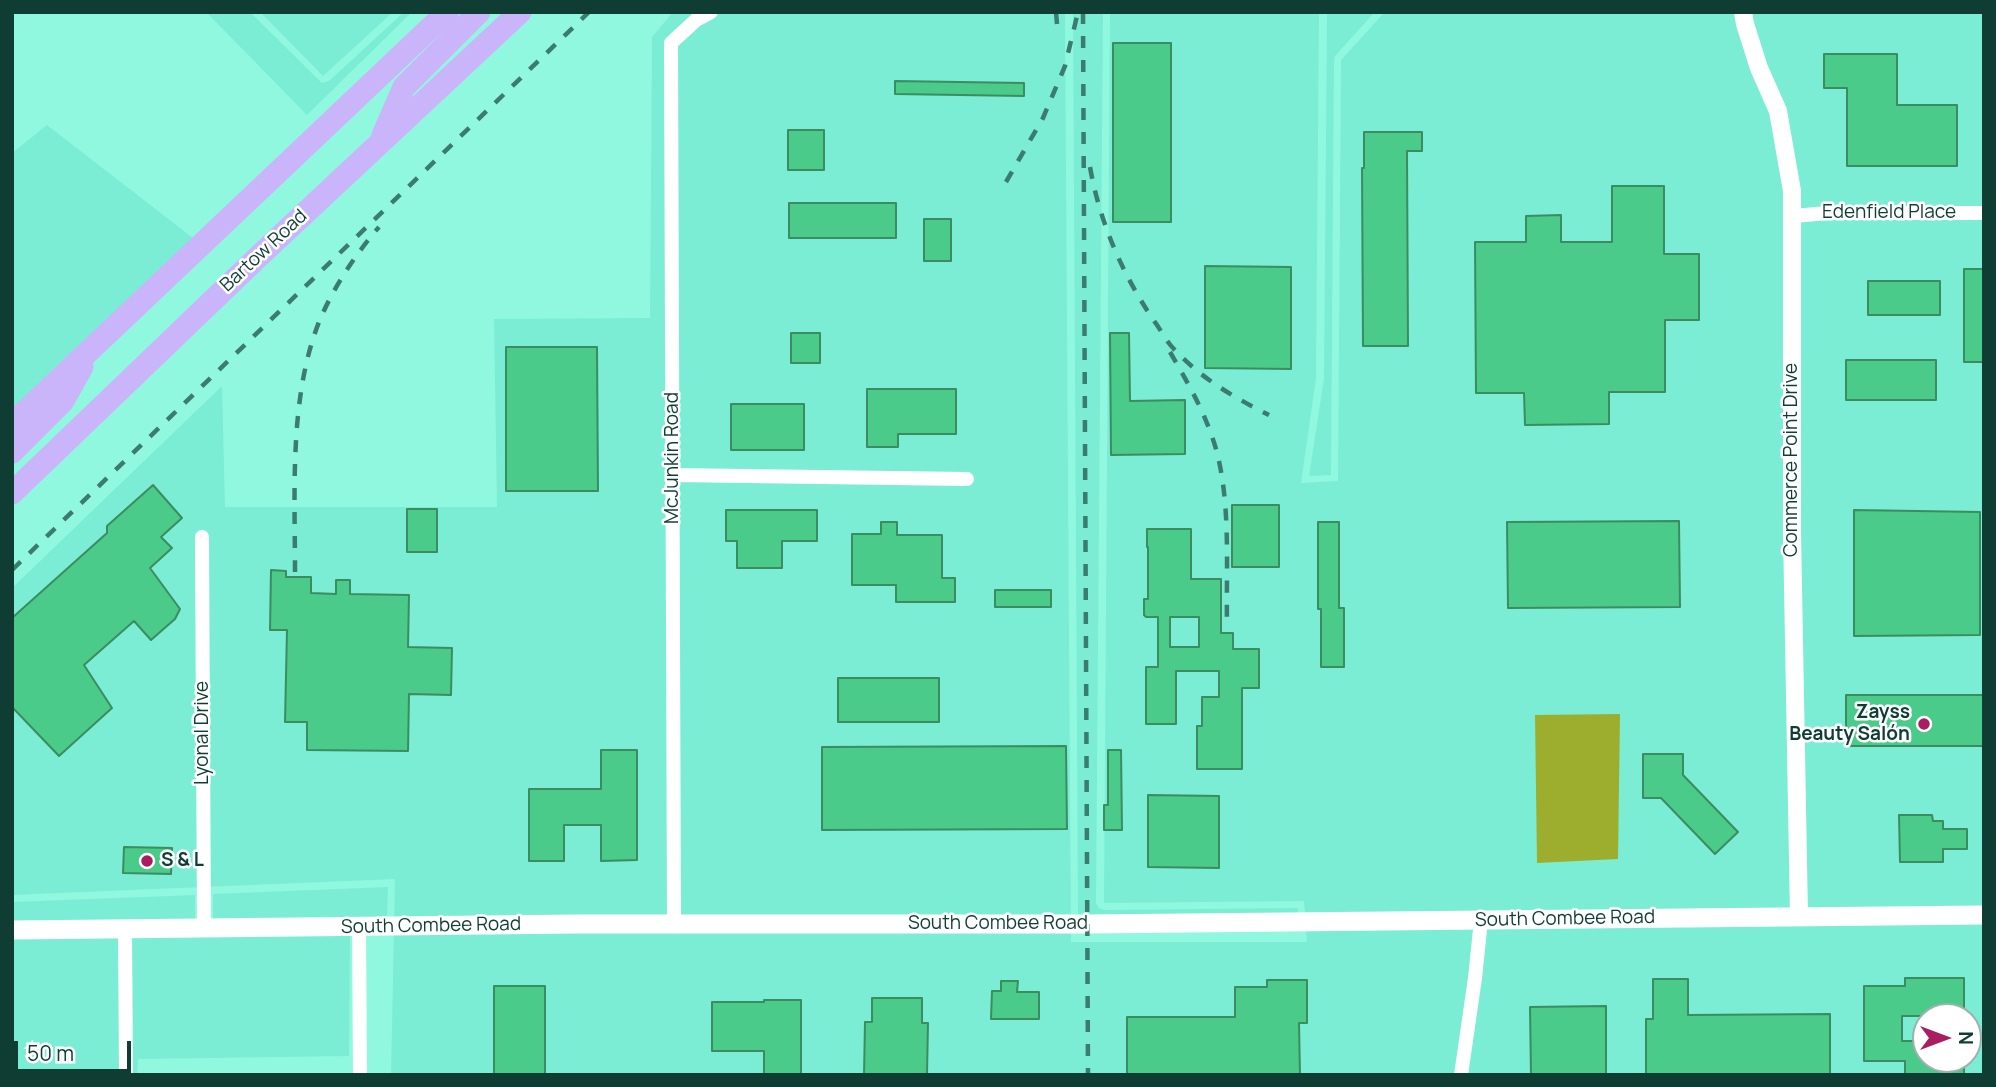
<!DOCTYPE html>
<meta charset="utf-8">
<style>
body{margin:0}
#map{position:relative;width:1996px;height:1087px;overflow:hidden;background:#91f8e0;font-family:Manrope,sans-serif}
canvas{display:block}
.frame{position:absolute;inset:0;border:14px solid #0f3d34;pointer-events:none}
.north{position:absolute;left:1912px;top:1003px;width:70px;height:70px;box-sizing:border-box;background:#fff;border:2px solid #9fb1ae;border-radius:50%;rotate:90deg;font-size:19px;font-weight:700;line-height:28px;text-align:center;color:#0f3d34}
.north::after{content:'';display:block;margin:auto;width:24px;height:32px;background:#a91e62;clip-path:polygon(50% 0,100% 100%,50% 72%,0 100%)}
.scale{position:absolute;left:14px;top:1041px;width:117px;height:32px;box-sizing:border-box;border:4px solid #0f3d34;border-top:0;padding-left:9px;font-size:21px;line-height:24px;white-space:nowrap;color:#0f3d34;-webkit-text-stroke:5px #fff;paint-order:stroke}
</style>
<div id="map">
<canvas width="1996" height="1087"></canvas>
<div class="frame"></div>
<div class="north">N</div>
<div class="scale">50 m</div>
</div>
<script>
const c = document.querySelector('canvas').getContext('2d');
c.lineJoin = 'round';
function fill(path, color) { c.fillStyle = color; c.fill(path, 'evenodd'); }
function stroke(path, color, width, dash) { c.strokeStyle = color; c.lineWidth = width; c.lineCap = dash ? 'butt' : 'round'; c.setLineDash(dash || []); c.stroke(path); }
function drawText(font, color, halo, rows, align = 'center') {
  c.font = font + ' Manrope,sans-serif'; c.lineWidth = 5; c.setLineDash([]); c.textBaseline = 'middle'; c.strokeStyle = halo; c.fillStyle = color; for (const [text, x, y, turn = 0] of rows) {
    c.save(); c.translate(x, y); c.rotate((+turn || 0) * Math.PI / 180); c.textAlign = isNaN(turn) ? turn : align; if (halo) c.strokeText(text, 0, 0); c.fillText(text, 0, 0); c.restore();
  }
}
fill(new Path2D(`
 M 206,12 L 250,12 L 322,83 L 329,81 L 404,12 L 412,12 L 307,115 Z
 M 260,12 L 393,12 L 323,76 Z
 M 673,12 L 1065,12 L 1071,942 L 1307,942 L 1304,901 L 1104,903 L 1110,12 L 1319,12 L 1316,378 L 1301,483 L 1338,481 L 1341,60 L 1382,15 L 1382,12 L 1984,12 L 1984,1075 L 391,1075 L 395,879 L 12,895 L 12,588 L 222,386 L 225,507 L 497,507 L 494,319 L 650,318 L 652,37 ZM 1926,1017 L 1968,1017 L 1968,1059 L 1926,1059 Z
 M 1073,12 L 1103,12 L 1096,903 L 1099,908 L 1104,910 L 1298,908 L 1298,914 L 1078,916 Z
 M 1327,12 L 1374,13 L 1335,56 L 1334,60 L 1331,475 L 1309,476 L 1324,378 Z
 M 47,125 L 193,238 L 12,411 L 12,153 Z
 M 388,887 L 387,919 L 213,920 L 213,894 Z
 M 195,895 L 195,920 L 12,921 L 12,902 Z
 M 350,935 L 349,1056 L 138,1059 L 137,1075 L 12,1075 L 12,938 Z`), '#7bedd4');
fill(new Path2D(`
 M 1620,714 L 1618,859 L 1537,863 L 1535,715 Z`), '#9dae2e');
const building = new Path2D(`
 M 1113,43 L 1171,43 L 1171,222 L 1113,222 Z
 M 1824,54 L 1897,54 L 1897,105 L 1957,105 L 1957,166 L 1847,166 L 1847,88 L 1824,88 Z
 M 895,81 L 1024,83 L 1024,96 L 895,94 Z
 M 788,130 L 824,130 L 824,170 L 788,170 Z
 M 1364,132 L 1422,132 L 1422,151 L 1407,151 L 1408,346 L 1363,346 L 1362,168 L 1364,168 Z
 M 1612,186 L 1664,186 L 1664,254 L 1699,254 L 1699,320 L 1665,320 L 1665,392 L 1609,392 L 1609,424 L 1525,425 L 1524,393 L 1476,393 L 1475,242 L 1526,242 L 1526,216 L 1561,215 L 1561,242 L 1612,242 Z
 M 789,203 L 896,203 L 896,238 L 789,238 Z
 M 924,219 L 951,219 L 951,261 L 924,261 Z
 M 1205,266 L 1291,267 L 1291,369 L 1205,368 Z
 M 1964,269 L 1984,269 L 1984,362 L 1964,362 Z
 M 1868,281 L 1940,281 L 1940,315 L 1868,315 Z
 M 791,333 L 820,333 L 820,363 L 791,363 Z
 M 1110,333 L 1129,333 L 1130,401 L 1185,400 L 1185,454 L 1111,455 Z
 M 506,347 L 597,347 L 598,491 L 506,491 Z
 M 1846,360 L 1936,360 L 1936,400 L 1846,400 Z
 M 867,389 L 956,389 L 956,434 L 898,434 L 898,447 L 867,447 Z
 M 731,404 L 804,404 L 804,450 L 731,450 Z
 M 153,485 L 182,518 L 161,537 L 172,548 L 150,568 L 180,609 L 175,619 L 151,640 L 134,621 L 84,665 L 112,708 L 59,756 L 12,707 L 12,618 L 107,533 L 107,526 Z
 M 1232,505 L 1279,505 L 1279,567 L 1232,567 Z
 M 407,509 L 437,509 L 437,552 L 407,552 Z
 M 726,510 L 817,510 L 817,541 L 782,541 L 782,568 L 737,568 L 737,541 L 726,541 Z
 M 1854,510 L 1980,512 L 1980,635 L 1854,636 Z
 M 1679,521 L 1680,607 L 1508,608 L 1507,522 Z
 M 881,522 L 897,522 L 897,535 L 942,535 L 942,578 L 955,578 L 955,602 L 896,602 L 896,585 L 852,585 L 852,534 L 881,534 Z
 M 1318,522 L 1339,522 L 1339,608 L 1344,608 L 1344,667 L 1321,667 L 1321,609 L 1318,609 Z
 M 1147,529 L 1191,529 L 1191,579 L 1221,579 L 1221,633 L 1233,633 L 1233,649 L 1259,649 L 1259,688 L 1242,688 L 1242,769 L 1197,769 L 1197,726 L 1202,726 L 1202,697 L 1219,697 L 1219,671 L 1176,671 L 1176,724 L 1146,724 L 1146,667 L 1158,667 L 1158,617 L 1146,617 L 1144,615 L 1144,599 L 1148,599 L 1148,547 L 1147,547 ZM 1170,617 L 1199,617 L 1199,647 L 1170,647 Z
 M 271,570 L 286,571 L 286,577 L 311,577 L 311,593 L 336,594 L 336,580 L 350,580 L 350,594 L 409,595 L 408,647 L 452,648 L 451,695 L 409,694 L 408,751 L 307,750 L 307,722 L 285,722 L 287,630 L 270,630 Z
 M 995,590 L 1051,590 L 1051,607 L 995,607 Z
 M 838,678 L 939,678 L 939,722 L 838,722 Z
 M 1846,695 L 1984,695 L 1984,746 L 1846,746 Z
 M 1066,746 L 1067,829 L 822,830 L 822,747 Z
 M 601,750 L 637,750 L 637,860 L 601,861 L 601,825 L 564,825 L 564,861 L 529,861 L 529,789 L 601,789 Z
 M 1108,750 L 1121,750 L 1122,830 L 1104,830 L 1104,805 L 1108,805 Z
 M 1643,754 L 1683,754 L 1683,775 L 1738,832 L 1715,854 L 1661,798 L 1643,798 Z
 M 1148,795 L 1219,796 L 1219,868 L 1148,867 Z
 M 1899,815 L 1932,815 L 1933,821 L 1943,821 L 1943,829 L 1967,829 L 1967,849 L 1943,849 L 1943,862 L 1900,862 Z
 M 124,847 L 172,848 L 171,874 L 123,873 Z
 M 1905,978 L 1964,978 L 1964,1016 L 1902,1016 L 1902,1041 L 1926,1041 L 1926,1059 L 1964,1059 L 1964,1075 L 1905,1075 L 1905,1061 L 1864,1061 L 1864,986 L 1905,986 Z
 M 1653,979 L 1688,979 L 1688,1015 L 1830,1014 L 1830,1075 L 1646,1075 L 1646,1019 L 1653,1019 Z
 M 1267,980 L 1307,980 L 1307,1023 L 1299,1023 L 1300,1075 L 1127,1075 L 1127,1017 L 1235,1017 L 1235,987 L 1267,987 Z
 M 1001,981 L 1018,981 L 1017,992 L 1039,992 L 1039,1019 L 991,1019 L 992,991 L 1001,991 Z
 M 494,986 L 545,986 L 545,1075 L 494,1075 Z
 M 872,998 L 922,998 L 922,1023 L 928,1023 L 927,1075 L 864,1075 L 865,1022 L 872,1022 Z
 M 764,1000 L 801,1000 L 801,1075 L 764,1075 L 764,1051 L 712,1051 L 712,1002 L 764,1002 Z
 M 1606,1006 L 1606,1075 L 1531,1075 L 1530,1007 Z`);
fill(building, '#4acb89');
stroke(building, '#3d8c61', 2);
stroke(new Path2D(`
 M 1794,216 L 1827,213 L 1984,213
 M 673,475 L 967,479
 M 202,537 L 204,929
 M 674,924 L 671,43 L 696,20 L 711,12
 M 359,927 L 360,1075
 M 125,929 L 126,1075
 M 1461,1075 L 1475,978 L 1481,920`), '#fff', 14);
stroke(new Path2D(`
 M 1743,12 L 1745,24 L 1759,68 L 1778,111 L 1792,191 L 1792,531 L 1799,916`), '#fff', 18);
stroke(new Path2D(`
 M 12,930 L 579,924 L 1087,924 L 1984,915`), '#fff', 19);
stroke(new Path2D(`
 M 383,135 L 404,87 L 479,12
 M 12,424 L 447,12
 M 12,452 L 63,401 L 82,367
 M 12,493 L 257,258 L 520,12`), '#cbb5fa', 23);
stroke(new Path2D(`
 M 1056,12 L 1057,24
 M 1083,12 L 1088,1075
 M 1090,167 C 1100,224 1124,278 1157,325 C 1163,334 1168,344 1176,351 C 1202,379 1235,398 1269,415
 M 1006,182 L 1043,118 L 1065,66 L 1077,16
 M 1170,352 C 1188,383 1206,414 1216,449 C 1231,503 1226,568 1227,625
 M 12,570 L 589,12
 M 295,572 C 295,492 289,398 319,322 C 333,288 355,255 379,227`), '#3b7c6e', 4.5, [12, 12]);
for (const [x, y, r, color] of [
 [1924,724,7,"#a91e62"],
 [147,861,7,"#a91e62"]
]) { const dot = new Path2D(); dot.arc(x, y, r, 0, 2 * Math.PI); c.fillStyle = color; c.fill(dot); stroke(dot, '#fff', 2.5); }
drawText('19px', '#0f3d34', '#fff', [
 ["Edenfield Place",1889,213],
 ["Bartow Road",264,251,-43],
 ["McJunkin Road",673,458,-90],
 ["Commerce Point Drive",1792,460,-90],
 ["Lyonal Drive",203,733,-90],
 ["South Combee Road",1565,919,-1],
 ["South Combee Road",998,924],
 ["South Combee Road",431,926,-1]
]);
drawText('bold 19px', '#0f3d34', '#fff', [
 ["Zayss",1910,713],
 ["Beauty Salón",1910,735],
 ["S & L",161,861,"left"]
], 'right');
</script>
